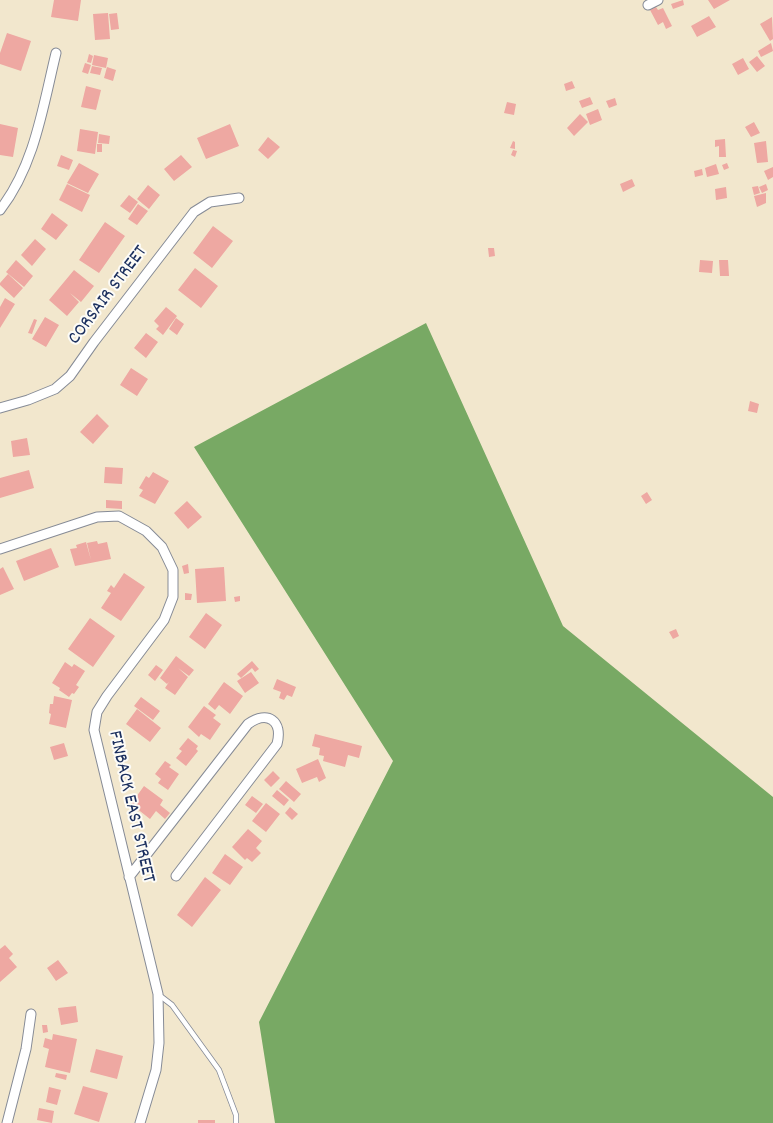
<!DOCTYPE html>
<style>
body{margin:0}
canvas{display:block;background:#f2e7cd}
</style>
<canvas width="773" height="1123"></canvas>
<script>
const c = document.querySelector('canvas').getContext('2d');
c.lineJoin = 'round';
function fill(path, color) { c.fillStyle = color; c.fill(path, 'evenodd'); }
function stroke(path, color, width, dash) { c.strokeStyle = color; c.lineWidth = width; c.lineCap = dash ? 'butt' : 'round'; c.setLineDash(dash || []); c.stroke(path); }
function drawText(font, color, halo, rows, align = 'center') {
  c.font = font + ' Dekko,sans-serif'; c.lineWidth = 4; c.setLineDash([]); c.textBaseline = 'middle'; c.strokeStyle = halo; c.fillStyle = color; for (const [text, x, y, turn = 0] of rows) {
    c.save(); c.translate(x, y); c.rotate((+turn || 0) * Math.PI / 180); c.textAlign = isNaN(turn) ? turn : align; if (halo) c.strokeText(text, 0, 0); c.fillText(text, 0, 0); c.restore();
  }
}
fill(new Path2D(`
 M 426,323 L 563,626 L 773,797 L 773,1123 L 275,1123 L 259,1022 L 393,761 L 194,447 Z`), '#78a964');
fill(new Path2D(`
 M 54,0 L 81,0 L 78,21 L 51,17 Z
 M 683,0 L 684,5 L 673,9 L 671,4 Z
 M 708,0 L 730,0 L 714,9 Z
 M 656,7 L 658,10 L 663,8 L 672,26 L 666,29 L 663,22 L 658,25 L 650,10 Z
 M 108,13 L 110,39 L 95,40 L 93,14 Z
 M 117,13 L 119,29 L 111,30 L 109,14 Z
 M 709,16 L 716,27 L 697,37 L 691,26 Z
 M 772,17 L 773,39 L 770,41 L 760,24 Z
 M 7,33 L 31,41 L 21,71 L 0,64 L 0,53 Z
 M 771,43 L 773,51 L 761,57 L 758,51 Z
 M 89,54 L 93,56 L 91,63 L 87,62 Z
 M 94,55 L 108,58 L 106,68 L 92,65 Z
 M 757,56 L 765,66 L 757,72 L 749,62 Z
 M 743,58 L 749,69 L 738,75 L 732,64 Z
 M 85,63 L 91,65 L 88,74 L 82,72 Z
 M 92,66 L 102,68 L 100,75 L 90,73 Z
 M 107,67 L 116,70 L 113,81 L 104,78 Z
 M 572,81 L 575,88 L 566,91 L 564,84 Z
 M 86,86 L 101,90 L 96,110 L 81,107 Z
 M 590,97 L 593,104 L 582,108 L 579,101 Z
 M 615,98 L 617,105 L 609,108 L 606,101 Z
 M 507,102 L 516,104 L 514,115 L 504,113 Z
 M 598,109 L 602,120 L 590,125 L 586,114 Z
 M 580,114 L 588,122 L 574,136 L 567,128 Z
 M 754,122 L 760,133 L 751,137 L 745,127 Z
 M 0,124 L 18,128 L 13,157 L 0,155 Z
 M 230,124 L 239,146 L 206,159 L 197,138 Z
 M 80,129 L 98,132 L 95,154 L 77,151 Z
 M 99,134 L 110,136 L 109,144 L 98,143 Z
 M 268,137 L 280,147 L 268,159 L 258,150 Z
 M 725,139 L 726,157 L 719,157 L 719,146 L 715,147 L 715,140 Z
 M 513,141 L 515,142 L 515,149 L 510,148 Z
 M 766,141 L 768,162 L 757,163 L 754,143 Z
 M 97,144 L 102,144 L 102,152 L 97,152 Z
 M 513,150 L 517,151 L 515,157 L 511,155 Z
 M 61,155 L 73,160 L 69,170 L 57,166 Z
 M 181,155 L 192,167 L 174,181 L 164,169 Z
 M 79,163 L 99,174 L 88,193 L 67,183 Z
 M 727,163 L 729,168 L 724,170 L 722,165 Z
 M 716,164 L 719,174 L 707,177 L 705,168 Z
 M 773,167 L 773,177 L 768,180 L 764,171 Z
 M 702,169 L 703,175 L 695,177 L 694,171 Z
 M 632,179 L 635,186 L 623,192 L 620,184 Z
 M 67,184 L 90,195 L 82,212 L 59,200 Z
 M 766,184 L 768,190 L 762,193 L 759,187 Z
 M 148,185 L 160,195 L 149,209 L 137,199 Z
 M 758,186 L 760,193 L 754,195 L 752,187 Z
 M 726,187 L 727,198 L 716,200 L 715,189 Z
 M 766,193 L 766,203 L 757,207 L 754,196 Z
 M 129,195 L 138,202 L 130,213 L 120,206 Z
 M 138,204 L 148,211 L 137,225 L 128,219 Z
 M 52,213 L 68,225 L 56,240 L 41,229 Z
 M 105,222 L 125,236 L 99,273 L 79,260 Z
 M 213,226 L 233,241 L 212,268 L 193,253 Z
 M 35,239 L 46,249 L 32,266 L 21,255 Z
 M 488,248 L 494,248 L 495,256 L 489,257 Z
 M 16,260 L 33,276 L 24,287 L 6,272 Z
 M 700,260 L 713,261 L 712,273 L 699,272 Z
 M 719,260 L 728,260 L 729,276 L 720,276 Z
 M 195,268 L 218,286 L 201,308 L 178,290 Z
 M 74,270 L 94,286 L 81,302 L 70,293 L 79,302 L 67,316 L 49,300 Z
 M 8,274 L 23,288 L 14,298 L 0,285 L 0,283 Z
 M 5,298 L 15,304 L 0,328 L 0,307 Z
 M 166,307 L 177,316 L 163,335 L 156,329 L 159,326 L 154,321 Z
 M 45,317 L 59,325 L 46,347 L 32,339 Z
 M 176,318 L 184,324 L 177,335 L 169,329 Z
 M 34,319 L 37,320 L 32,334 L 28,333 Z
 M 146,333 L 158,342 L 146,358 L 134,348 Z
 M 131,368 L 148,379 L 137,396 L 120,385 Z
 M 750,401 L 759,404 L 757,413 L 748,411 Z
 M 97,414 L 109,426 L 93,444 L 80,432 Z
 M 27,438 L 30,455 L 13,457 L 11,441 Z
 M 105,467 L 123,468 L 122,484 L 104,483 Z
 M 29,470 L 34,488 L 0,498 L 0,478 Z
 M 153,472 L 169,481 L 166,486 L 161,483 L 166,486 L 155,504 L 139,496 L 143,490 L 139,488 L 146,476 L 149,478 Z
 M 647,492 L 652,500 L 646,504 L 641,496 Z
 M 106,500 L 122,501 L 122,509 L 106,508 Z
 M 187,501 L 202,517 L 188,529 L 174,513 Z
 M 97,541 L 98,544 L 107,542 L 111,559 L 75,566 L 70,549 L 77,548 L 76,545 L 86,542 L 91,560 L 87,543 Z
 M 51,548 L 59,567 L 24,581 L 16,561 Z
 M 188,564 L 189,573 L 184,574 L 182,566 Z
 M 3,567 L 14,589 L 0,595 L 0,569 Z
 M 224,567 L 226,601 L 197,603 L 195,569 Z
 M 124,573 L 145,587 L 121,621 L 101,608 L 111,593 L 107,591 L 111,585 L 114,588 Z
 M 185,593 L 192,594 L 191,600 L 185,600 Z
 M 240,596 L 240,601 L 235,602 L 234,597 Z
 M 206,613 L 222,625 L 205,649 L 189,637 Z
 M 90,618 L 115,636 L 93,667 L 68,649 Z
 M 676,629 L 679,636 L 673,639 L 669,632 Z
 M 176,656 L 194,670 L 189,676 L 178,668 L 188,677 L 175,695 L 165,688 L 169,682 L 167,684 L 160,678 Z
 M 252,661 L 259,669 L 255,672 L 252,668 L 241,678 L 237,674 Z
 M 65,662 L 72,667 L 74,664 L 85,671 L 76,685 L 79,687 L 74,694 L 72,693 L 69,697 L 59,690 L 60,688 L 52,683 Z
 M 156,665 L 163,670 L 155,681 L 148,675 Z
 M 251,672 L 259,683 L 245,693 L 237,681 Z
 M 277,679 L 296,687 L 292,697 L 287,695 L 284,700 L 279,698 L 281,692 L 273,689 Z
 M 224,682 L 243,696 L 230,714 L 219,705 L 215,710 L 208,704 Z
 M 54,696 L 72,700 L 66,728 L 49,724 L 51,714 L 49,713 L 50,704 L 53,704 Z
 M 141,697 L 160,711 L 153,720 L 134,706 Z
 M 204,706 L 216,715 L 213,718 L 221,724 L 210,740 L 201,734 L 199,737 L 188,727 Z
 M 137,709 L 161,728 L 150,742 L 126,724 Z
 M 315,734 L 362,746 L 359,758 L 348,755 L 345,767 L 323,761 L 324,756 L 319,755 L 320,748 L 312,746 Z
 M 188,738 L 198,746 L 196,749 L 198,751 L 186,766 L 176,758 L 182,751 L 179,749 Z
 M 64,743 L 68,756 L 54,760 L 50,747 Z
 M 318,759 L 326,778 L 319,782 L 317,777 L 302,783 L 296,769 Z
 M 165,761 L 171,765 L 169,767 L 179,774 L 168,790 L 158,783 L 161,779 L 155,774 Z
 M 273,771 L 280,778 L 271,787 L 264,780 Z
 M 286,781 L 301,794 L 294,802 L 279,789 Z
 M 144,786 L 163,800 L 160,805 L 170,813 L 165,819 L 156,811 L 150,819 L 131,804 Z
 M 277,790 L 289,800 L 284,806 L 272,796 Z
 M 252,796 L 263,804 L 256,813 L 245,805 Z
 M 266,803 L 280,814 L 266,832 L 252,821 Z
 M 290,807 L 298,814 L 292,820 L 285,813 Z
 M 248,829 L 262,841 L 256,848 L 261,853 L 252,862 L 247,858 L 245,860 L 232,847 Z
 M 225,854 L 243,867 L 230,885 L 212,873 Z
 M 205,877 L 221,890 L 192,927 L 177,915 Z
 M 5,945 L 13,954 L 9,958 L 17,967 L 0,982 L 0,949 Z
 M 58,960 L 68,973 L 56,981 L 47,968 Z
 M 76,1006 L 78,1022 L 61,1025 L 58,1008 Z
 M 42,1025 L 47,1025 L 48,1032 L 43,1033 Z
 M 53,1034 L 77,1039 L 70,1073 L 45,1067 L 49,1049 L 43,1047 L 45,1038 L 52,1040 Z
 M 96,1049 L 123,1056 L 117,1079 L 90,1072 Z
 M 56,1073 L 67,1075 L 66,1080 L 55,1077 Z
 M 83,1086 L 108,1093 L 99,1122 L 74,1114 Z
 M 49,1087 L 61,1090 L 57,1105 L 46,1102 Z
 M 39,1108 L 54,1111 L 52,1123 L 37,1120 Z
 M 198,1120 L 215,1120 L 215,1123 L 198,1123 Z`), '#eea8a2');
const service = new Path2D(`
 M 159,995 L 172,1005 L 219,1070 L 236,1115 L 236,1123`);
const minor = new Path2D(`
 M 648,5 L 658,0
 M 0,210 C 35,165 43,106 56,53
 M 0,408 L 28,400 L 55,389 L 70,376 L 94,342 L 194,212 L 210,202 L 239,198
 M 0,549 L 97,517 L 119,516 L 146,531 L 162,547 L 173,570 L 173,597 L 164,620 L 107,696 L 97,712 L 94,730 L 158,994 L 159,1043 L 156,1070 L 140,1123
 M 129,877 L 248,724 C 268,710 283,721 277,744 L 176,876
 M 7,1123 L 26,1049 L 31,1014`);
stroke(service, '#868b96', 6);
stroke(minor, '#868b96', 11);
stroke(service, '#fff', 4.5);
stroke(minor, '#fff', 9);
drawText('19px', '#1b2f5e', '#fdfcf7', [
 ["CORSAIR STREET",109,296,-53],
 ["FINBACK EAST STREET",130,807,77]
]);
</script>
